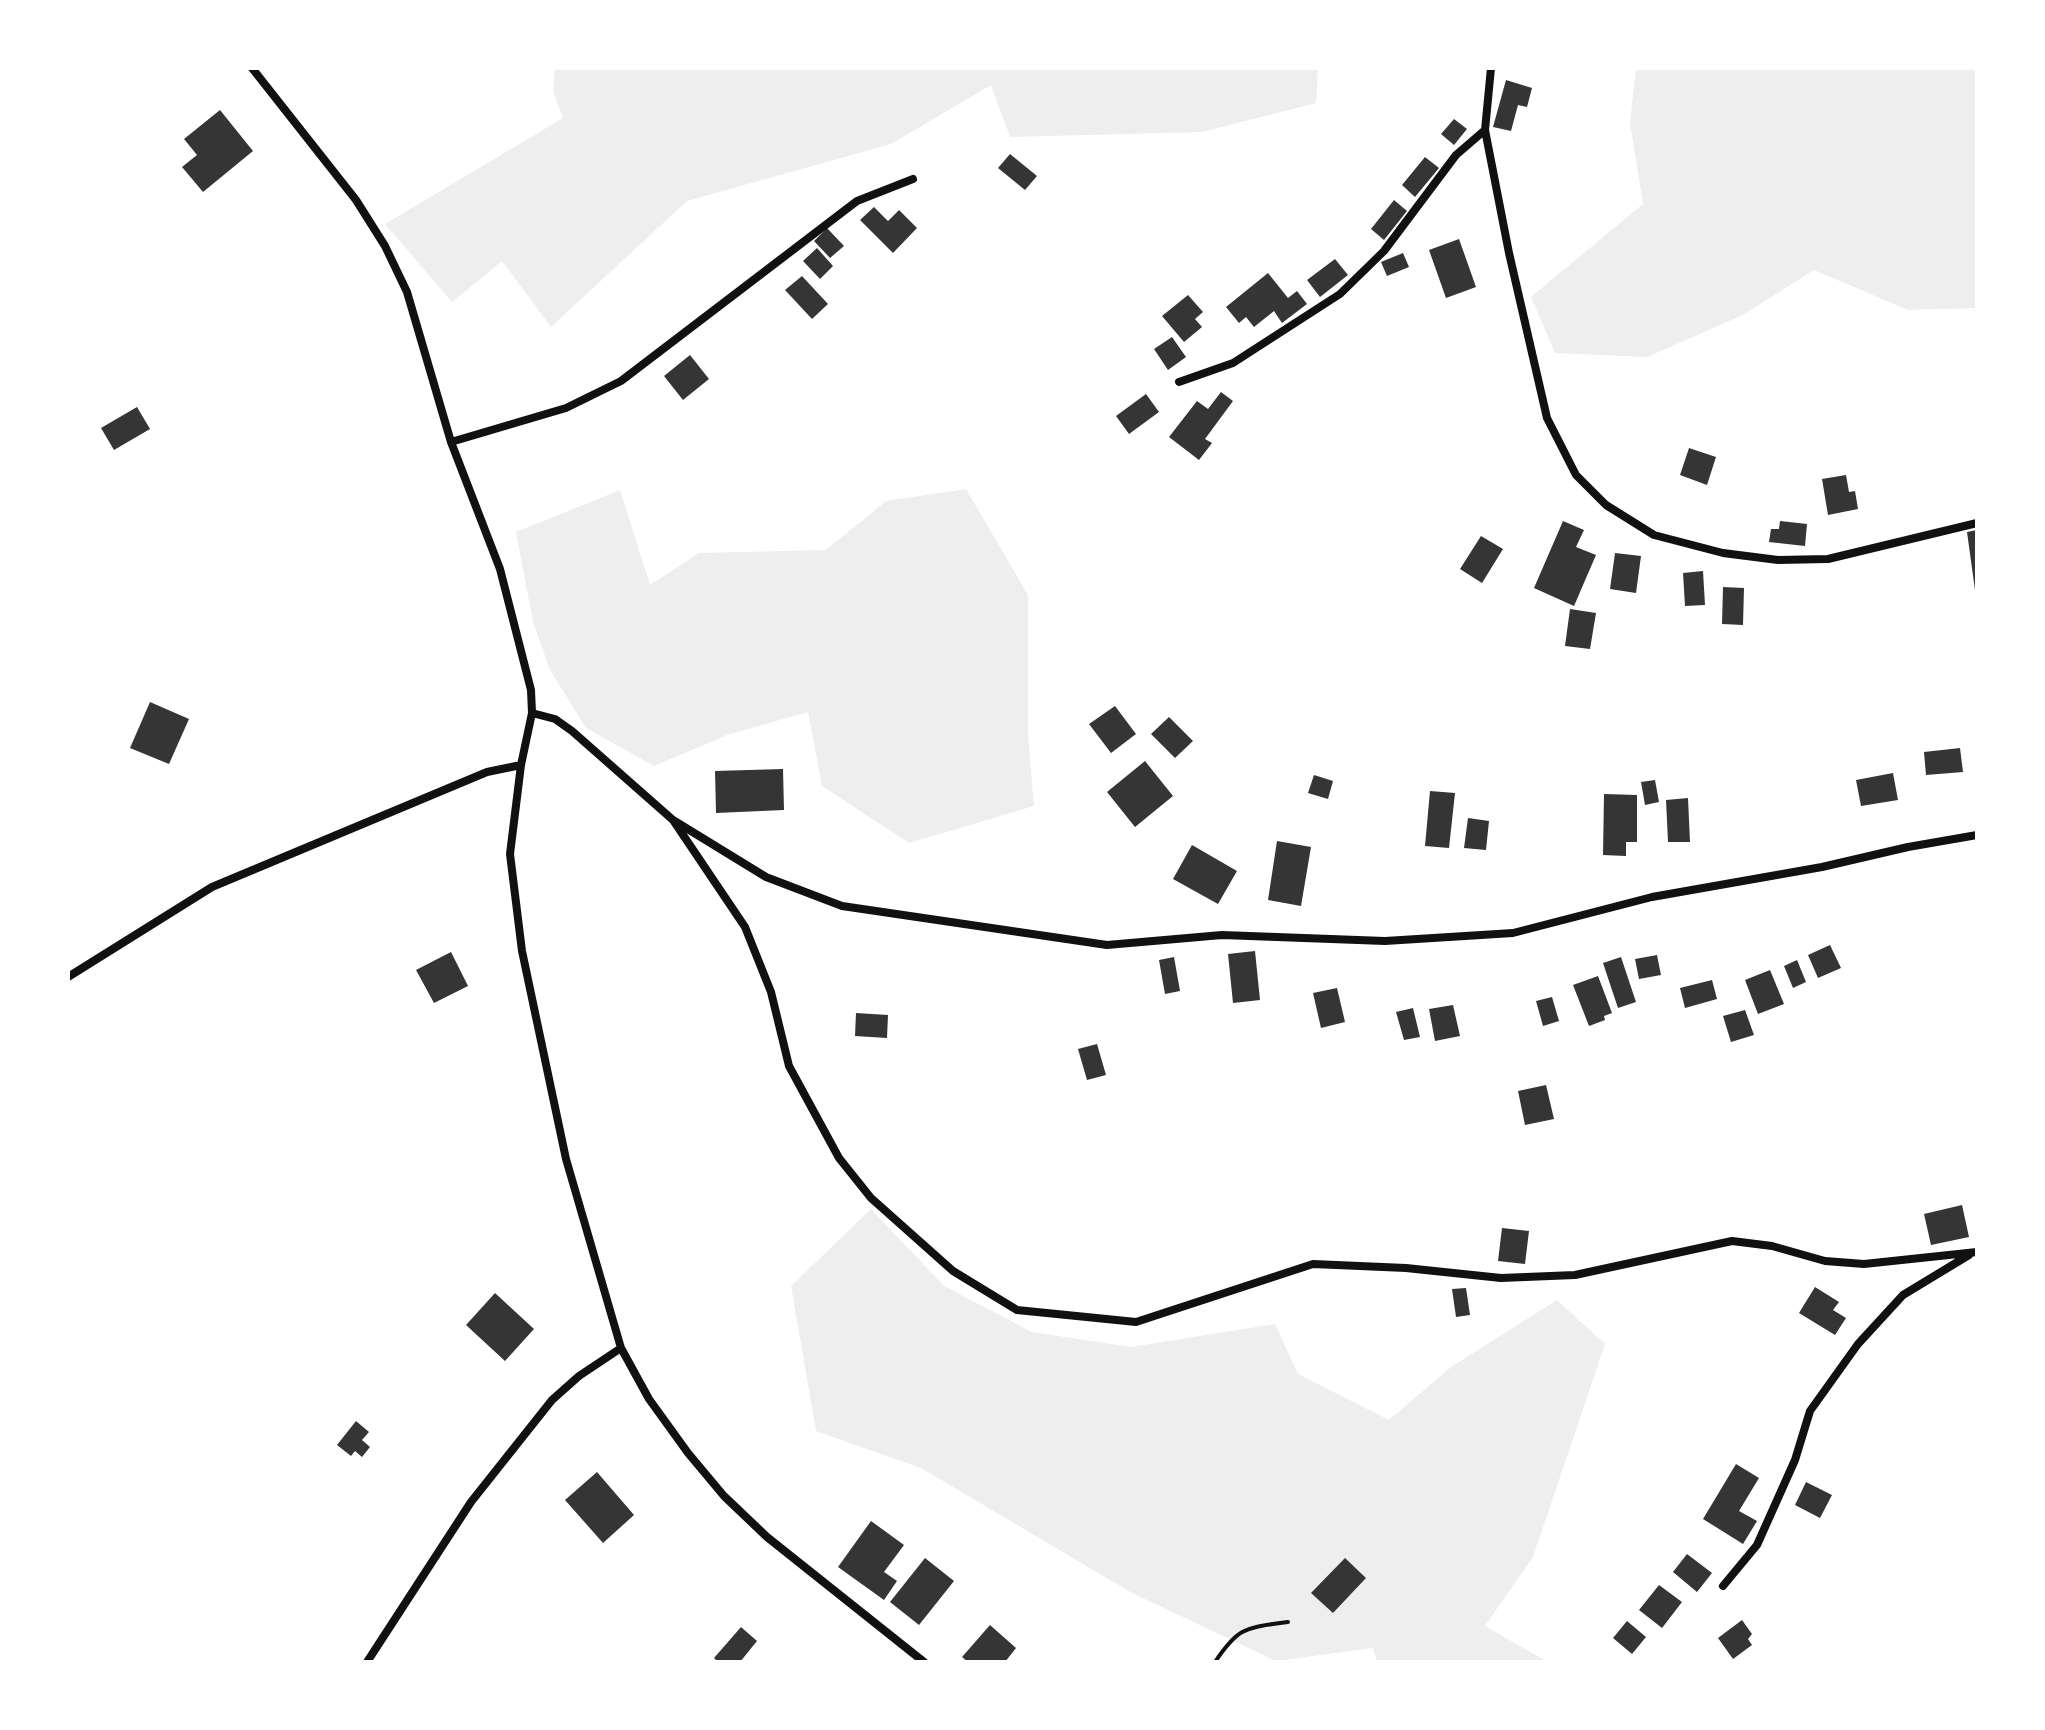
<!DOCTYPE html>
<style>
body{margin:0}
#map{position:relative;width:2045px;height:1730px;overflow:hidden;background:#fff;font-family:"Sofia Sans Condensed",sans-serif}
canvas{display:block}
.frame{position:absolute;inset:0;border:70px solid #fff;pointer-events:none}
</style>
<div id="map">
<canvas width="2045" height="1730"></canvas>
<div class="frame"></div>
</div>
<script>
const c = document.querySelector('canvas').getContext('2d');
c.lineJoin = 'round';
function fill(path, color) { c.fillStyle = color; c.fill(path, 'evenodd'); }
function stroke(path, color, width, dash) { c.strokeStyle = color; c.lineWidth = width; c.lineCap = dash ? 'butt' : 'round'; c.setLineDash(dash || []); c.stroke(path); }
fill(new Path2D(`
 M 555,68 L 1318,68 L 1316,103 L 1202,132 L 1010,137 L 991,85 L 891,144 L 687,201 L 551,327 L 502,261 L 452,302 L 385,224 L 563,118 L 553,91 Z
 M 1636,68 L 1977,68 L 1977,308 L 1908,310 L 1814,270 L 1743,315 L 1647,357 L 1555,353 L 1531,297 L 1643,204 L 1630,123 Z
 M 966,489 L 1028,595 L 1028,735 L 1034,806 L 909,843 L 822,786 L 808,712 L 727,735 L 654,766 L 586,728 L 550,670 L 533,622 L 516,532 L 620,490 L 650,585 L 699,553 L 826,550 L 886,501 Z
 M 871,1209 L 944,1286 L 1032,1332 L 1131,1347 L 1275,1324 L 1298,1374 L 1389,1420 L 1451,1367 L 1557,1300 L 1605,1344 L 1533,1557 L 1485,1626 L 1548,1662 L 1377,1662 L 1373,1648 L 1276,1661 L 1132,1593 L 921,1468 L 816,1431 L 791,1286 Z`), '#eee');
fill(new Path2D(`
 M 1506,80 L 1532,88 L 1527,107 L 1518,105 L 1511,131 L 1493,127 Z
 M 220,110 L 253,151 L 203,192 L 182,167 L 197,155 L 184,139 Z
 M 1454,119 L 1467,129 L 1454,145 L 1441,134 Z
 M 1010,154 L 1037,176 L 1025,190 L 998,168 Z
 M 1425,157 L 1439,168 L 1415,197 L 1402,185 Z
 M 1394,200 L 1407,211 L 1384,240 L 1371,229 Z
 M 874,207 L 888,221 L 899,210 L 917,228 L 893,253 L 860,220 Z
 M 827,228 L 844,246 L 830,258 L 814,241 Z
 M 1459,239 L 1476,287 L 1446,298 L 1429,250 Z
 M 817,248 L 833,266 L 820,279 L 803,261 Z
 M 1403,253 L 1409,267 L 1387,276 L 1381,262 Z
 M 1335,259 L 1348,275 L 1320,297 L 1307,280 Z
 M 1268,273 L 1288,298 L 1297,291 L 1307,304 L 1282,323 L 1274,311 L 1254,327 L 1246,317 L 1239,323 L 1226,307 Z
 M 802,276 L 828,304 L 812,319 L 785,290 Z
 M 1188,295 L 1203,312 L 1195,319 L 1202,327 L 1184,342 L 1162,316 Z
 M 1172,337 L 1186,357 L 1168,370 L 1154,349 Z
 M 690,355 L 709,379 L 683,400 L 664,376 Z
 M 1221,392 L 1233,401 L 1205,439 L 1212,443 L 1199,460 L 1169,437 L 1197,401 L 1208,409 Z
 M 1146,394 L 1159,412 L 1129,434 L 1116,416 Z
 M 137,407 L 150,429 L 114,450 L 101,428 Z
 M 1689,448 L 1716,457 L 1707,485 L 1680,475 Z
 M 1846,475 L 1849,492 L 1855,491 L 1858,509 L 1828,515 L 1822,479 Z
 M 1563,521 L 1584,530 L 1576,547 L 1596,555 L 1574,606 L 1534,588 Z
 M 1780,521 L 1807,524 L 1805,546 L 1769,542 L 1771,529 L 1779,529 Z
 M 1977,530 L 1977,590 L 1975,590 L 1967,532 Z
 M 1481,536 L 1503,549 L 1482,583 L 1460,569 Z
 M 1615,553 L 1641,556 L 1636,593 L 1610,589 Z
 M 1703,571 L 1705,605 L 1685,606 L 1683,573 Z
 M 1723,587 L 1744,588 L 1743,625 L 1722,624 Z
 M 1570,609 L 1596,613 L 1590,649 L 1565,646 Z
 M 150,702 L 189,719 L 169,764 L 130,748 Z
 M 1115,706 L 1136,734 L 1111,753 L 1089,724 Z
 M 1169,717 L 1193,741 L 1175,758 L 1151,734 Z
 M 1960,748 L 1963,772 L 1926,775 L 1924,752 Z
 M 1145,761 L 1173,796 L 1135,827 L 1107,792 Z
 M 783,769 L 784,810 L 716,813 L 715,771 Z
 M 1893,773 L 1898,800 L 1861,806 L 1856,780 Z
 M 1314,775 L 1333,781 L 1328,799 L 1308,793 Z
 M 1655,780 L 1659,802 L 1645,805 L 1641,782 Z
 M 1430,791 L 1455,793 L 1449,848 L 1425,846 Z
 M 1604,794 L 1637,795 L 1637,842 L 1626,842 L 1626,856 L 1603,855 Z
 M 1688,798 L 1690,842 L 1668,842 L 1666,800 Z
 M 1468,818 L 1489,821 L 1486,850 L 1464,848 Z
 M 1277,841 L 1311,847 L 1301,906 L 1268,900 Z
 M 1192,845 L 1237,871 L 1218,904 L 1173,879 Z
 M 1830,945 L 1841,968 L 1818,978 L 1808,955 Z
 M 1255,951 L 1260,1000 L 1233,1003 L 1228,954 Z
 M 451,952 L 468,986 L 434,1003 L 416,970 Z
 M 1657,955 L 1661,975 L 1639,979 L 1635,959 Z
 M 1174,957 L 1180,991 L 1165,994 L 1159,960 Z
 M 1621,957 L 1636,1002 L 1618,1008 L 1603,963 Z
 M 1797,960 L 1806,982 L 1793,988 L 1784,966 Z
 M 1770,970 L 1784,1004 L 1758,1014 L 1745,980 Z
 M 1598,976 L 1612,1013 L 1604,1016 L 1605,1020 L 1589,1026 L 1573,985 Z
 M 1712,980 L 1717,999 L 1685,1008 L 1680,988 Z
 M 1337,988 L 1345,1022 L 1321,1028 L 1313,993 Z
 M 1552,997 L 1559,1021 L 1543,1026 L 1536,1001 Z
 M 1453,1005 L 1460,1036 L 1435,1041 L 1429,1009 Z
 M 1413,1008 L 1420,1037 L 1404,1040 L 1396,1012 Z
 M 1745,1010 L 1754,1035 L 1731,1042 L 1723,1016 Z
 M 856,1013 L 888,1015 L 887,1038 L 855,1036 Z
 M 1097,1044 L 1106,1075 L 1087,1080 L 1078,1049 Z
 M 1546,1085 L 1554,1119 L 1525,1125 L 1518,1091 Z
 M 1962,1205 L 1969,1237 L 1931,1245 L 1924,1214 Z
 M 1502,1228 L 1529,1231 L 1525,1264 L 1498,1261 Z
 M 1815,1287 L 1839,1302 L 1833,1310 L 1846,1318 L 1835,1335 L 1799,1313 Z
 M 1466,1288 L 1470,1315 L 1456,1317 L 1452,1289 Z
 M 495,1293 L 534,1329 L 505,1361 L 466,1325 Z
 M 356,1421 L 369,1432 L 362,1440 L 370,1447 L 362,1457 L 355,1451 L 351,1456 L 337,1445 Z
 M 1736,1464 L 1759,1478 L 1739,1511 L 1757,1521 L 1743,1544 L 1703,1519 Z
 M 597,1472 L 634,1515 L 603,1543 L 565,1500 Z
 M 1806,1482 L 1832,1495 L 1820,1518 L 1795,1505 Z
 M 871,1521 L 904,1545 L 884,1572 L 897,1581 L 884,1600 L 838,1567 Z
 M 1687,1554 L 1712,1573 L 1697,1592 L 1673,1572 Z
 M 925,1558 L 954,1581 L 919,1625 L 890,1602 Z
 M 1345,1558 L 1366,1578 L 1333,1613 L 1311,1593 Z
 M 1659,1585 L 1682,1602 L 1662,1628 L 1639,1610 Z
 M 1742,1620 L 1752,1634 L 1748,1639 L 1752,1645 L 1733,1659 L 1718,1638 Z
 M 1627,1621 L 1646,1637 L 1632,1654 L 1613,1638 Z
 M 990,1625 L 1016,1648 L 1005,1662 L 968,1662 L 962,1657 Z
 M 741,1627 L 757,1641 L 740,1662 L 718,1662 L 714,1658 Z`), '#353535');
stroke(new Path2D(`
 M 1215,1662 C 1239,1626 1246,1628 1288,1622`), '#111', 4);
stroke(new Path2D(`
 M 252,68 L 356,200 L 385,246 L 407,292 L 451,442 L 500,569 L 531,690 L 532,713 L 521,765 L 510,854 L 522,951 L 566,1159 L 621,1348 L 649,1399 L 688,1453 L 724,1496 L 767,1537 L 924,1662
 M 1491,68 L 1485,130 L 1509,253 L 1547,418 L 1576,475 L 1606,505 L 1654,535 L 1723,553 L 1778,560 L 1828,559 L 1977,523
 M 1179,382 L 1233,363 L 1340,294 L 1384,251 L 1456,155 L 1485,130
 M 451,442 L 566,408 L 621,381 L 857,201 L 913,179
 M 532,713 L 555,719 L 572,731 L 673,820 L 766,877 L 842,906 L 1107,945 L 1222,935 L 1385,941 L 1513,933 L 1652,897 L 1822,867 L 1908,847 L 1977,835
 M 673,820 L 745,927 L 771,992 L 789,1066 L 839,1158 L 871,1198 L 953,1271 L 1017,1310 L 1136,1322 L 1313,1264 L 1406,1268 L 1501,1278 L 1575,1275 L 1732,1241 L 1772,1246 L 1825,1261 L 1864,1264 L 1977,1252
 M 68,977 L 212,887 L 487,772 L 521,765
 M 1723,1586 L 1757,1545 L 1795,1460 L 1810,1411 L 1858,1344 L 1903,1295 L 1969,1255
 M 367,1662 L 471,1502 L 552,1400 L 579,1376 L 621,1348`), '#111', 8);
</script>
